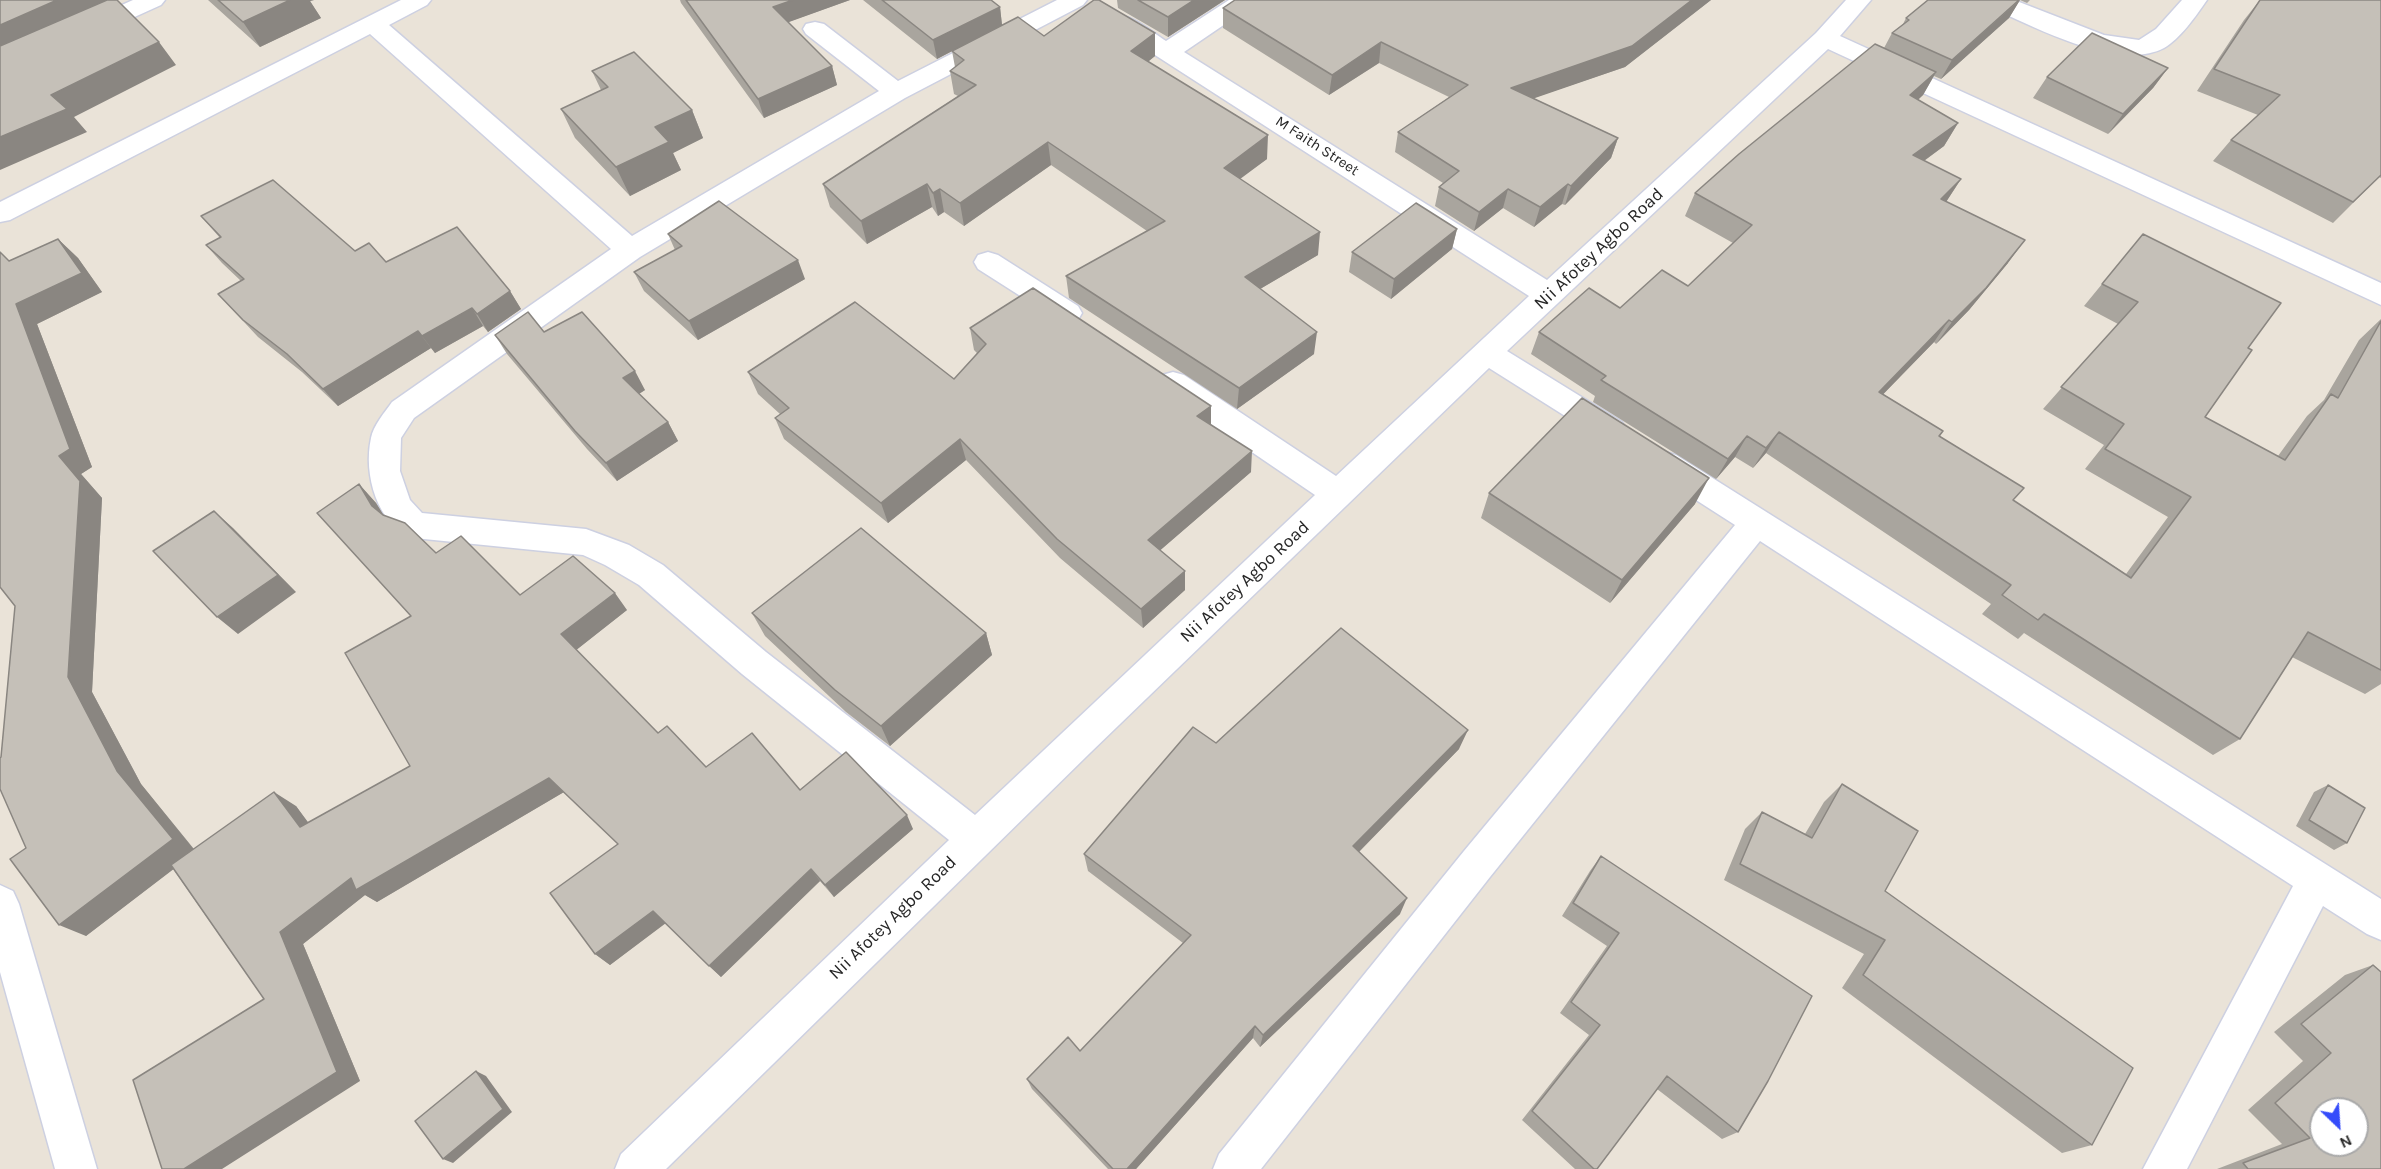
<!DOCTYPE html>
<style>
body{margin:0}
#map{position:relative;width:2381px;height:1169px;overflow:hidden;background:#eae3d8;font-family:Karla,sans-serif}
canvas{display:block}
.north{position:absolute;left:2309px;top:1097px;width:60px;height:60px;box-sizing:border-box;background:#fff;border:2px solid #a9a9a9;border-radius:50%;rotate:155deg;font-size:16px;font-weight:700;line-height:24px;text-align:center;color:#272727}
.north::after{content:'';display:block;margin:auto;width:21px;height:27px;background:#354cfa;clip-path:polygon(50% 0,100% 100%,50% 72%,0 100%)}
</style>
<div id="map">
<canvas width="2381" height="1169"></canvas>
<div class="north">N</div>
</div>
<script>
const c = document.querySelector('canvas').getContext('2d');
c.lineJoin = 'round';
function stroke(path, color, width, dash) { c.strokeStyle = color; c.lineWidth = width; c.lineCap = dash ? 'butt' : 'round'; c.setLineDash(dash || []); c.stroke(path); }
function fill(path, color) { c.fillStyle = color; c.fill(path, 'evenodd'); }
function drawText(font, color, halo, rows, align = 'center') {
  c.font = font + ' Karla,sans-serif'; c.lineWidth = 5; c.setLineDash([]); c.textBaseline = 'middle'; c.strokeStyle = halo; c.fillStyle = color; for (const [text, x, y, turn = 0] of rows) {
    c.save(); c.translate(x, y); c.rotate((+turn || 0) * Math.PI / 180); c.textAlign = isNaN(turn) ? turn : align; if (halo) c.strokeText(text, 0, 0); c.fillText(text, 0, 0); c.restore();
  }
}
const minor = new Path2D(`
 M 133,0 L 165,0 L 161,5 L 95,35 L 86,37 L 77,35 L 74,30 L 77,25 Z
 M 401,0 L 431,0 L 427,5 L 389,25 L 632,236 L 879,91 L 806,34 L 803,29 L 806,24 L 815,22 L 824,24 L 898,81 L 1057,0 L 1087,0 L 1083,5 L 905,98 L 640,257 L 414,418 L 401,438 L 400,471 L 410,500 L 422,513 L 586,529 L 629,545 L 663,565 L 766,652 L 975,815 L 1315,495 L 1162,391 L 1158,383 L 1162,375 L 1173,372 L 1184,375 L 1336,476 L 1529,296 L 1110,26 L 1106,21 L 1110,16 C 1129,11 1150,31 1166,41 L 1229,0 L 1257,0 L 1253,5 L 1184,52 L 1547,280 L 1816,33 L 1846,0 L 1871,0 L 1840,36 L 2381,283 L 2381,305 L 1828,49 L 1507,351 L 1622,422 L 1626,430 L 1622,438 L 1611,442 L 1600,438 L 1489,368 L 1091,752 L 666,1169 L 615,1169 L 621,1154 L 949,840 L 742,674 L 639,585 L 605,565 L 583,555 L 414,538 C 377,526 363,474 371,438 C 373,426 385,412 392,402 L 611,249 L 370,34 L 10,220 L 0,222 L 0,202 Z
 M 1981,0 L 2014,0 L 2104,35 L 2139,40 L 2156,29 L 2182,0 L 2207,0 C 2196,16 2180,39 2164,48 C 2117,73 2029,24 1985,5 Z
 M 988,252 L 998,255 L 1078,306 L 1082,313 L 1078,320 L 1068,324 L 1058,320 L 978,269 L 974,262 L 978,255 Z
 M 1665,452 L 1676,455 L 1768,513 L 2381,899 L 2381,940 L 2367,934 L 2323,906 L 2187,1169 L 2143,1169 L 2293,886 L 1760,541 L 1490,877 L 1261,1169 L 1213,1169 L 1219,1154 L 1464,851 L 1735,525 L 1654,473 L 1649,464 L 1654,455 Z
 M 0,885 L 13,891 L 19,904 L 97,1169 L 55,1169 L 0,972 Z`);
stroke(minor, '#cdd0e1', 3);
fill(minor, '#fff');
fill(new Path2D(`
 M 208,0 L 314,0 L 310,1 L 321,18 L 260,47 Z
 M 680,0 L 850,0 L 788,22 L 832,66 L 837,85 L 764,118 L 681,3 Z
 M 863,0 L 991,0 L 1000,7 L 1002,25 L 1044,36 L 1155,33 L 1155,56 L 1148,62 L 1267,159 L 1240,178 L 1318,255 L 1260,289 L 1314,354 L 1237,409 L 1069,298 L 1066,276 L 1147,231 L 1051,165 L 964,226 L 944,212 L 938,216 L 932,207 L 867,244 L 830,207 L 823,184 L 958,96 L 954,94 L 950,71 L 955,67 L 952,51 L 937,59 Z
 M 1117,0 L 1225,0 L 1168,37 L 1118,8 Z
 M 1235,0 L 1711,0 L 1625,67 L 1533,98 L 1618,138 L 1611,158 L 1565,205 L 1562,204 L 1534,227 L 1503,208 L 1474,231 L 1435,206 L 1439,187 L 1443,183 L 1395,152 L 1398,132 L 1449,97 L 1379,63 L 1329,95 L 1223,28 L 1223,8 Z
 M 1928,0 L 2030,0 L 2027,3 L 2020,0 L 2009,18 L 1941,79 L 1934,76 L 1923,95 L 1918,100 L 1958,123 L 1944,146 L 1924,161 L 1961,179 L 1946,202 L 2008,263 L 1969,310 L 1936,344 L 1934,342 L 1883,394 L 1943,431 L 1940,436 L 2013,500 L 2126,574 L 2168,517 L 2085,469 L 2104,445 L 2043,409 L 2118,324 L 2084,306 L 2143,234 L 2248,348 L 2205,417 L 2278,456 L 2307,416 L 2324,400 L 2359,340 L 2381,319 L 2381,684 L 2365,694 L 2292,657 L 2240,739 L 2213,755 L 2024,633 L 2018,639 L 1982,614 L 1991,604 L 1766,453 L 1753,468 L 1735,457 L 1716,479 L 1593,402 L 1595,396 L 1531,354 L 1539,332 L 1620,308 L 1688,286 L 1733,243 L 1685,216 L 1695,193 L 1884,48 L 1892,33 L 1903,24 L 1906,18 Z
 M 2260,0 L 2381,0 L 2381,178 L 2379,177 L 2333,223 L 2213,161 L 2231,140 L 2258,115 L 2197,91 L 2244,20 Z
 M 2168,68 L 2153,88 L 2108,134 L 2033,98 L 2047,77 Z
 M 592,71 L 692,110 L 703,138 L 673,153 L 681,170 L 630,196 L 575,138 L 561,109 L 601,90 Z
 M 201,216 L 355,251 L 386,262 L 510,291 L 521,309 L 488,332 L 483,326 L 435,353 L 431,348 L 338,406 L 302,372 L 258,337 L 218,294 L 241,281 L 222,263 L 206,245 L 220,238 Z
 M 1457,229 L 1452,249 L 1391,299 L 1349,272 L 1352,252 Z
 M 668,234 L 805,279 L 698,340 L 644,291 L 634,272 L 675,250 Z
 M 58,239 L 78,258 L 102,292 L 37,324 L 92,467 L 81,474 L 102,498 L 92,692 L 141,784 L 194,849 L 296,806 L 308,823 L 410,766 L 411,616 L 359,484 L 376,503 L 384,516 L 436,553 L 520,595 L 627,610 L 576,650 L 658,733 L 706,767 L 800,790 L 913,829 L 834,897 L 820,881 L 721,977 L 665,923 L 610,965 L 595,954 L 618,844 L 564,792 L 377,902 L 365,895 L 303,944 L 360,1081 L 264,999 L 173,869 L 86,936 L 26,848 L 1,757 L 15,606 L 9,261 Z
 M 970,328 L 1211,406 L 1211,425 L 1251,472 L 1160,550 L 1185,590 L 1143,628 L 1060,558 L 966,460 L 888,523 L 784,439 L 775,418 L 780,414 L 758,394 L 748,372 L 954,379 L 977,353 L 974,350 Z
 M 544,332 L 645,390 L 639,394 L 668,422 L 678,441 L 617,481 L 587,449 L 507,354 L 495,335 Z
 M 1489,493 L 1695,504 L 1610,603 L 1481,518 Z
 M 752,613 L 986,633 L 992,655 L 890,746 L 846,712 L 765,636 Z
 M 1216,743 L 1459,749 L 1359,852 L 1400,914 L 1260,1047 L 1253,1038 L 1136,1169 L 1108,1169 L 1032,1089 L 1027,1079 L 1080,1051 L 1183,943 L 1088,871 L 1084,854 Z
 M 1842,784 L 1885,891 L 2092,1145 L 2062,1153 L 1842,988 L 1864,954 L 1724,880 L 1745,829 L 1762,812 L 1805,834 L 1824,802 Z
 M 2328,785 L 2347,843 L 2334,850 L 2296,826 L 2314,792 Z
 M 1601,856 L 1738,1132 L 1722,1139 L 1657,1089 L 1597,1169 L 1575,1169 L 1522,1120 L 1589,1035 L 1560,1013 L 1607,946 L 1562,916 L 1590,871 Z
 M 2373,965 L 2381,1169 L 2217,1169 L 2282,1144 L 2248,1110 L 2303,1061 L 2274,1032 L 2345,975 Z`), '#a9a59e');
fill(new Path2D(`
 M 57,0 L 112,0 L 0,58 L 0,25 Z
 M 290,0 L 314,0 L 310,1 L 321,18 L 260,47 L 243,22 Z
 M 793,0 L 850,0 L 778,26 L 773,7 Z
 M 1194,0 L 1225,0 L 1168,37 L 1168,17 Z
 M 1692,0 L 1711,0 L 1625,67 L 1506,108 L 1511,88 Z
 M 2020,0 L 2009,18 L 1941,79 L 1952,60 Z
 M 1000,7 L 1002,25 L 937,59 L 933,40 Z
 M 1155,33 L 1155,56 L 1132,74 L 1131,51 Z
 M 159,42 L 176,65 L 74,117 L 87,132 L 0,170 L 0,137 L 51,95 Z
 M 1381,42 L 1379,63 L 1329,95 L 1332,75 Z
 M 832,66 L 837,85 L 764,118 L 758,99 Z
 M 2168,68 L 2153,88 L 2108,134 L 2123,114 Z
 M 1936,72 L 1923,95 L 1897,118 L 1910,95 Z
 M 692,110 L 703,138 L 673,153 L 681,170 L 630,196 L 616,167 L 655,127 Z
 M 1958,123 L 1944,146 L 1899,179 L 1913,155 Z
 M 1268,135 L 1267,159 L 1224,191 L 1224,168 Z
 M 1618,138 L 1611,158 L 1565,205 L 1571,186 Z
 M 1048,142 L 1051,165 L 964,226 L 960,203 Z
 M 1961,179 L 1946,202 L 1941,199 Z
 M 927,184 L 932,207 L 867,244 L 861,221 Z
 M 1568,184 L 1562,204 L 1534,227 L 1540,207 Z
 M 940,189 L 944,212 L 938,216 L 933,193 Z
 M 1508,189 L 1503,208 L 1474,231 L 1479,212 Z
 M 1457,229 L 1452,249 L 1391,299 L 1394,279 Z
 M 1320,232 L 1318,255 L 1243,299 L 1245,277 Z
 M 58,239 L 78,258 L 102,292 L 37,324 L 92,467 L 81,474 L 102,498 L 92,692 L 141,784 L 196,852 L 86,936 L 59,925 L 117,771 L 68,677 L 59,456 L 16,304 Z
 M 2025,240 L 2008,263 L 1969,310 L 1936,344 L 1952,322 Z
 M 798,260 L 805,279 L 698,340 L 689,321 Z
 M 510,291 L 521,309 L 488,332 L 477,314 Z
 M 472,308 L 483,326 L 435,353 L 422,336 Z
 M 1949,320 L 1934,342 L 1865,413 L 1879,392 Z
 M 418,331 L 431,348 L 338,406 L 323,389 Z
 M 1317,332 L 1314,354 L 1237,409 L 1239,388 Z
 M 635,371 L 645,390 L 634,397 L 623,378 Z
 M 1211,406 L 1211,428 L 1197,416 Z
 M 668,422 L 678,441 L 617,481 L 606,463 Z
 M 1779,432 L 1766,453 L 1753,468 L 1766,448 Z
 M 1747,436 L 1735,457 L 1716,479 L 1728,459 Z
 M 960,439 L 966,460 L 888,523 L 881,503 Z
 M 1252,451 L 1251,472 L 1149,560 L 1148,540 Z
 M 1709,478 L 1695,504 L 1610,603 L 1622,580 Z
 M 359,484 L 376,503 L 389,524 L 372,506 Z
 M 214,511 L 233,528 L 296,592 L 238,634 L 217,617 Z
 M 1185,571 L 1185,590 L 1143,628 L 1141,609 Z
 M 615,593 L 627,610 L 575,651 L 561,634 Z
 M 986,633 L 992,655 L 890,746 L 881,726 Z
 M 1468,730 L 1459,749 L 1348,863 L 1353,846 Z
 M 549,778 L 564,792 L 377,902 L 365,895 L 303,944 L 360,1081 L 222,1169 L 184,1169 L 337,1072 L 280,932 L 351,878 Z
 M 274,792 L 296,806 L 322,841 L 300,827 Z
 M 907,815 L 913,829 L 834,897 L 825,885 Z
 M 811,869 L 820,881 L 721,977 L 709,966 Z
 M 1407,898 L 1400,914 L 1260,1047 L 1263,1035 Z
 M 653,911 L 666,923 L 610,965 L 595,954 Z
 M 1255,1026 L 1253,1038 L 1136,1169 L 1127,1169 Z
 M 476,1071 L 486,1076 L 512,1112 L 453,1163 L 443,1159 Z`), '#8a8681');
const building = new Path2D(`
 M 0,0 L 57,0 L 0,25 Z
 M 107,0 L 117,0 L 159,42 L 51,95 L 67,109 L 0,137 L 0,46 Z
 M 218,0 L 290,0 L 243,22 Z
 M 686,0 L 793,0 L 773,7 L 832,66 L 758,99 Z
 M 882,0 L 991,0 L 1000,7 L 933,40 Z
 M 1094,0 L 1099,0 L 1155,33 L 1131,51 L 1268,135 L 1224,168 L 1320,232 L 1245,277 L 1317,332 L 1239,388 L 1066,276 L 1165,221 L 1048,142 L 960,203 L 940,189 L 933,193 L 927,184 L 861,221 L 823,184 L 976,85 L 950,71 L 964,60 L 952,51 L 1018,17 L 1044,36 Z
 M 1138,0 L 1194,0 L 1168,17 Z
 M 1235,0 L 1692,0 L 1632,46 L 1511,88 L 1618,138 L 1571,186 L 1568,184 L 1540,207 L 1508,189 L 1479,212 L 1439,187 L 1459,171 L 1398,132 L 1468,85 L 1381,42 L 1332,75 L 1223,8 Z
 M 1928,0 L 2019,0 L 1952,60 L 1892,33 L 1909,20 L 1906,18 Z
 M 2260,0 L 2381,0 L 2381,175 L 2353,202 L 2231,140 L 2280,95 L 2214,69 Z
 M 2092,33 L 2168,68 L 2123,114 L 2047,77 Z
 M 1875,44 L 1936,72 L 1910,95 L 1958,123 L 1913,155 L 1961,179 L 1941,199 L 2025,240 L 1986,288 L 1952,322 L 1949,320 L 1879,392 L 1943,431 L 1939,436 L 2024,488 L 2013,500 L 2131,578 L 2191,497 L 2105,449 L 2124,424 L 2061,387 L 2138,302 L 2102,284 L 2143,234 L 2281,303 L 2248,348 L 2252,350 L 2205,417 L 2285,460 L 2331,394 L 2338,398 L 2381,321 L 2381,670 L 2308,632 L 2240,739 L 2044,614 L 2038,620 L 2002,595 L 2011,585 L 1779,432 L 1766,448 L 1747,436 L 1728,459 L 1601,380 L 1606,376 L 1539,332 L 1589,288 L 1620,308 L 1662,270 L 1688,286 L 1752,225 L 1695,193 L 1739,154 Z
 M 634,52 L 692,110 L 655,127 L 669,142 L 616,167 L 561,109 L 608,87 L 592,71 Z
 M 273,180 L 355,251 L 369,243 L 386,262 L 457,227 L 510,291 L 477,314 L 472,308 L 422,336 L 418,331 L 323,389 L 287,354 L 243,320 L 218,294 L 244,279 L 206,245 L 221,237 L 201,216 Z
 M 719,201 L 798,260 L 689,321 L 634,272 L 682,246 L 668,234 Z
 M 1416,203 L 1457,229 L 1394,279 L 1352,252 Z
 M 58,239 L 82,273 L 16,304 L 70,449 L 59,456 L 80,481 L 68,677 L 117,771 L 173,839 L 59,925 L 10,859 L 26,848 L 0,789 L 0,758 L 1,757 L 15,606 L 0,587 L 0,252 L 9,261 Z
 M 1033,288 L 1211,406 L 1197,416 L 1252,451 L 1148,540 L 1185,571 L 1141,609 L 1057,539 L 960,439 L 881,503 L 775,418 L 789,408 L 748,372 L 855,302 L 954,379 L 986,344 L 970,328 Z
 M 528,312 L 544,332 L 582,312 L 635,371 L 623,378 L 668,422 L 606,463 L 575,431 L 495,335 Z
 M 1582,398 L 1709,478 L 1622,580 L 1489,493 Z
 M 359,484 L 372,506 L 383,515 L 405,523 L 436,553 L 461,536 L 520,595 L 573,556 L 615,593 L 561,634 L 658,733 L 667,726 L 706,767 L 752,733 L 800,790 L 846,752 L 907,815 L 825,885 L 811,869 L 709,966 L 653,911 L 595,954 L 550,893 L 618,844 L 549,778 L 356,890 L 351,878 L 280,932 L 337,1072 L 184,1169 L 162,1169 L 133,1080 L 264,999 L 171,865 L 274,792 L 300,827 L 410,766 L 345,653 L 411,616 L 317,513 Z
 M 214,511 L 278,575 L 217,617 L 153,551 Z
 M 861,528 L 986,633 L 881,726 L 835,690 L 752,613 Z
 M 1341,628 L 1468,730 L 1353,846 L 1407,898 L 1263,1035 L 1255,1026 L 1127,1169 L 1113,1169 L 1027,1079 L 1068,1037 L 1080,1051 L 1191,935 L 1084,854 L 1193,727 L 1216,743 Z
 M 1842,784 L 1918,831 L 1885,891 L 2133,1068 L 2092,1145 L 1863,975 L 1885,940 L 1740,864 L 1762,812 L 1812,838 Z
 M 2328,785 L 2365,808 L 2347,843 L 2309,820 Z
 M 1601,856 L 1812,996 L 1768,1081 L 1738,1132 L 1667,1076 L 1597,1169 L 1594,1169 L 1532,1111 L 1600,1025 L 1571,1002 L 1619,933 L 1573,903 Z
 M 2373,965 L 2381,972 L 2381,1169 L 2248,1169 L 2243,1163 L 2310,1138 L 2275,1103 L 2331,1053 L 2301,1024 ZM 2321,1109 L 2357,1109 L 2357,1145 L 2321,1145 Z
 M 476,1071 L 503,1109 L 443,1159 L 415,1121 Z`);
fill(building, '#c5c0b8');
stroke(building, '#8a8681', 1.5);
drawText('15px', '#272727', '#fff', [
 ["M Faith Street",1317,146,33]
]);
drawText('18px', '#272727', '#fff', [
 ["Nii Afotey Agbo Road",1599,249,-43],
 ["Nii Afotey Agbo Road",1245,582,-43],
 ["Nii Afotey Agbo Road",893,918,-44]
]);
</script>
